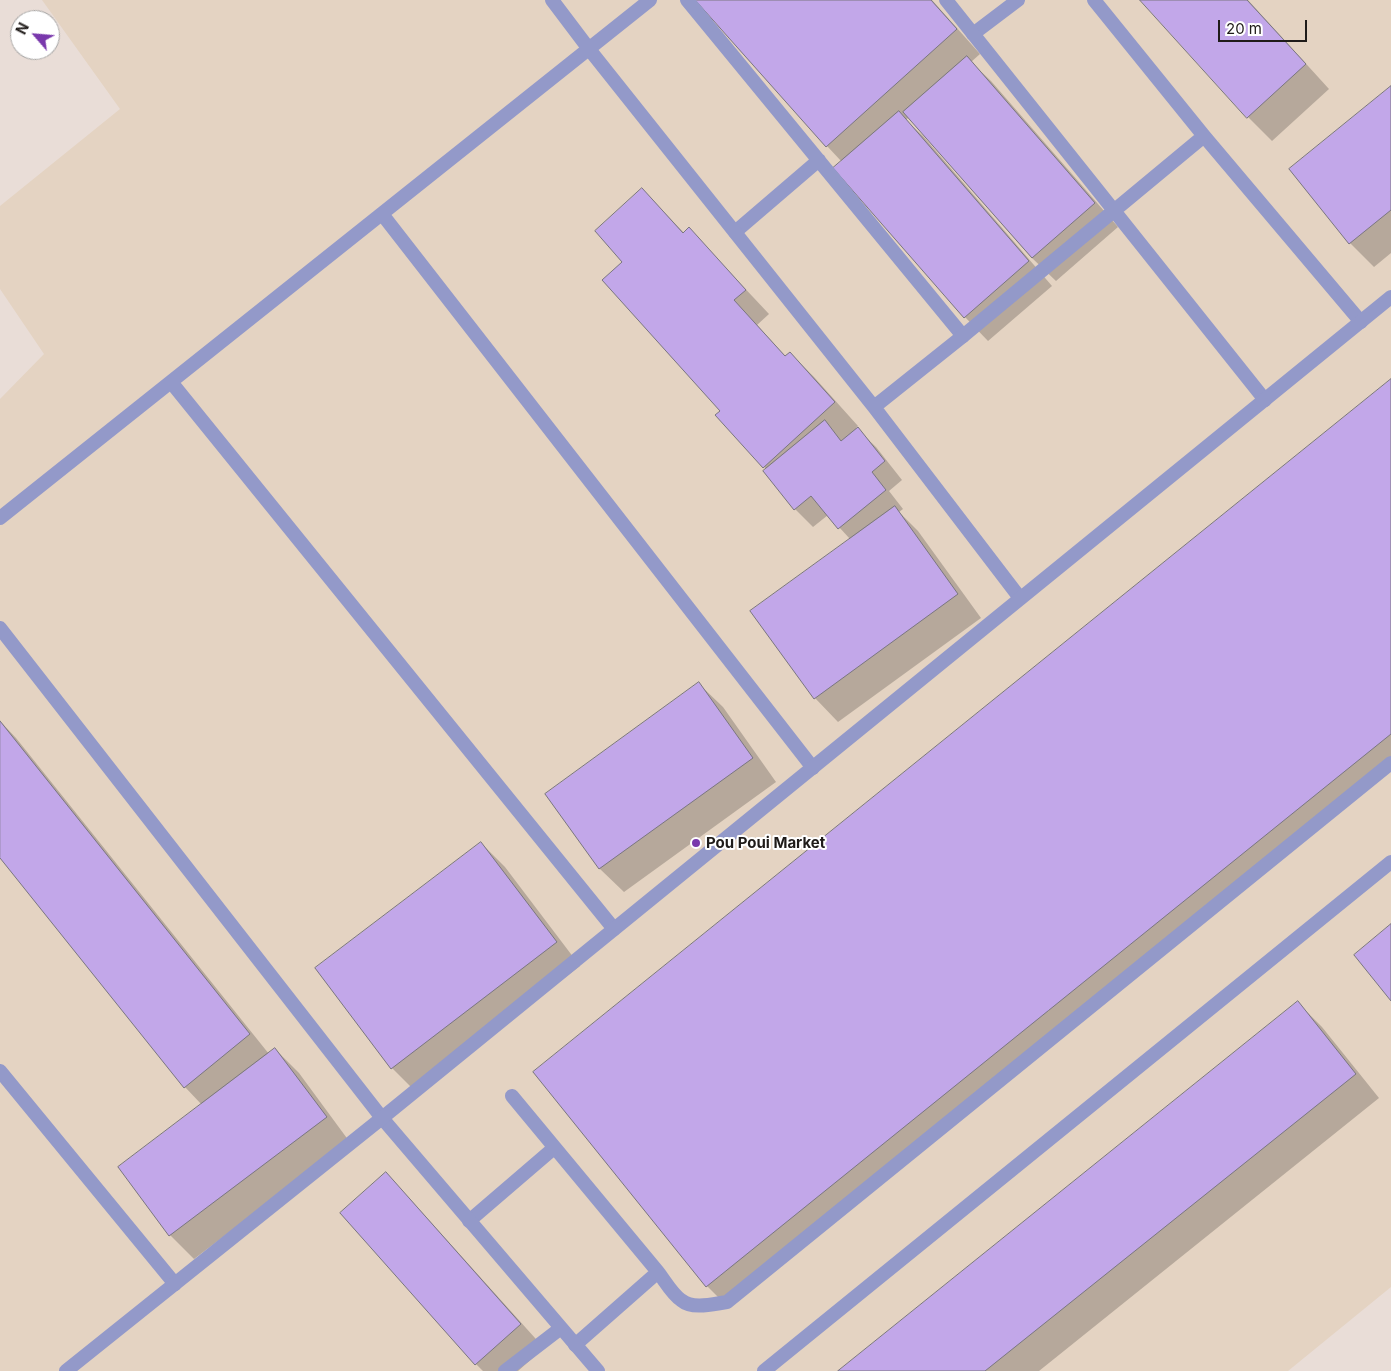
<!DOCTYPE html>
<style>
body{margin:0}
#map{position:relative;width:1391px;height:1371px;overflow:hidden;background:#e9ddd7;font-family:Inter,sans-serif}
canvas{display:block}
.north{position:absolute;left:10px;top:10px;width:50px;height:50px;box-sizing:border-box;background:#fff;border:1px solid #a5a4a3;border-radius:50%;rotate:297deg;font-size:14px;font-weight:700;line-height:20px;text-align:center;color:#1f1b19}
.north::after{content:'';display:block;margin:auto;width:18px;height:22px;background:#7938ac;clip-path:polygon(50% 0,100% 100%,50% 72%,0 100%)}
.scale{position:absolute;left:1218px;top:20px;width:89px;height:22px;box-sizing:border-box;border:2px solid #1f1b19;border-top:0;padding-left:6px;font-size:15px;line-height:18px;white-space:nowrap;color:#1f1b19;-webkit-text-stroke:4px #fff;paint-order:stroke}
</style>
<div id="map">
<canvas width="1391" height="1371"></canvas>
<div class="north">N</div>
<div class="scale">20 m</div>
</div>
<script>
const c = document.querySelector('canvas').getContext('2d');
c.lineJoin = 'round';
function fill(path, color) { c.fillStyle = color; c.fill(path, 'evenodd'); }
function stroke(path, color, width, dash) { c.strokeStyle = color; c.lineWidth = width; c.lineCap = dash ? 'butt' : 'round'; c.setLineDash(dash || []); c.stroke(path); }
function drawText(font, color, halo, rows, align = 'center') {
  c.font = font + ' Inter,sans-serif'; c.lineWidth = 4; c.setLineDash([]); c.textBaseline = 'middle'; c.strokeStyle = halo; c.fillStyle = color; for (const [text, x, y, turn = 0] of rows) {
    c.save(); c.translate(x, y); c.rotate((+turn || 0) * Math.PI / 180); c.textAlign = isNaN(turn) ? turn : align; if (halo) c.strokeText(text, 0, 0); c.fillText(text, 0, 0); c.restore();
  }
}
fill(new Path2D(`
 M 42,0 L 1391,0 L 1391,1287 L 1288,1371 L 0,1371 L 0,399 L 44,354 L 0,289 L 0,206 L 120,109 Z`), '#e4d3c2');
fill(new Path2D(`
 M 699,0 L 932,0 L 980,54 L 971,62 L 991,81 L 1118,227 L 1056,281 L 1032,258 L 909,117 L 906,120 L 923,136 L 1052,286 L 988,341 L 965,317 L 842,162 L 827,146 Z
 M 1142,0 L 1248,0 L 1329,89 L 1272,141 L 1248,117 Z
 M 1391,88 L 1391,253 L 1374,267 L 1350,243 L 1290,170 Z
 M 642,189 L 684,233 L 689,229 L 769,314 L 757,325 L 786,357 L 790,353 L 814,377 L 858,426 L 856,428 L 876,447 L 902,480 L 889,491 L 903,509 L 899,512 L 918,531 L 981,618 L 838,722 L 815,698 L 850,539 L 828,515 L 813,527 L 795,509 L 764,472 L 767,470 L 717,415 L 721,411 L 624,262 Z
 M 1391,380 L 1391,766 L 725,1304 L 707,1286 L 535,1072 Z
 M 699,684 L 723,707 L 776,782 L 624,892 L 600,869 L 547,794 Z
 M 0,721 L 16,738 L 269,1054 L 275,1049 L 299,1073 L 349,1141 L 194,1259 L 170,1235 L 119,1167 L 202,1105 L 185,1087 L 0,856 Z
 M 481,843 L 505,867 L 580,966 L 416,1092 L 392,1068 Z
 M 1298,1003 L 1322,1027 L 1379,1098 L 1039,1371 L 840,1371 Z
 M 385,1174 L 409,1198 L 544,1348 L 518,1371 L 483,1371 L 476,1364 Z`), '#0003');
const building = new Path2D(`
 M 697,0 L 931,0 L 957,29 L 826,147 L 696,1 Z
 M 1140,0 L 1247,0 L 1306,64 L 1247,118 Z
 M 967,56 L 1095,203 L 1032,258 L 903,112 Z
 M 1391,86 L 1391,210 L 1349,244 L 1289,169 Z
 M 899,111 L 1029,261 L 964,318 L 833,168 Z
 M 642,188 L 683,233 L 689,227 L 746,290 L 734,300 L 785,356 L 790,352 L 835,402 L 763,468 L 715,415 L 720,411 L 602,280 L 622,262 L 595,231 Z
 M 1391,379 L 1391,734 L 706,1287 L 533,1072 Z
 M 825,420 L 841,441 L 858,427 L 885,461 L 872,472 L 886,490 L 838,529 L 811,496 L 794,510 L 763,471 Z
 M 895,506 L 958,594 L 814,699 L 750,611 Z
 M 699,682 L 753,758 L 599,869 L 545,794 Z
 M 0,721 L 250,1034 L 184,1088 L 0,858 Z
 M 481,842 L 557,942 L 391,1069 L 315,968 Z
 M 1391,924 L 1391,1001 L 1354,955 Z
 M 1298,1001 L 1356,1074 L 985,1371 L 838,1371 Z
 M 275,1048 L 327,1117 L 169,1236 L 118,1167 Z
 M 386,1172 L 521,1324 L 475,1365 L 340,1213 Z`);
fill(building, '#c2a7e9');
stroke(building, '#7a7680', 1);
stroke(new Path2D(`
 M 687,0 L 963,336
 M 973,34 L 1018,0
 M 735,232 L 819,160
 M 512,1096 L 658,1272
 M 469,1221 L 554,1148
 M 575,1345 L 658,1272 C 665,1281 672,1294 681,1300 C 693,1310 713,1304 727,1302 L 1391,763`), '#9399c9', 14);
stroke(new Path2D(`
 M 552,0 L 589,49 L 874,407 L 1020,598
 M 946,0 L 1265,400
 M 1094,0 L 1204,136 L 1361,322
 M 382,214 L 813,768
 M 171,382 L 614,929
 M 874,407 L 963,336 L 1204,136
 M 0,518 L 650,0
 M 0,628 L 382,1118 L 598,1371
 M 0,1071 L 175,1284
 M 505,1371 L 561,1328
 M 764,1371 L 1391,862`), '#9399c9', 14);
stroke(new Path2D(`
 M 66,1371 L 382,1118 L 1391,297`), '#9399c9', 14);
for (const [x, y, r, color] of [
 [696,843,5,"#7938ac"]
]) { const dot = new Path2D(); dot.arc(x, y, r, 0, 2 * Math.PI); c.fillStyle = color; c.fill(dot); stroke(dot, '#fff', 2); }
drawText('bold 15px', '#1f1b19', '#fff', [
 ["Pou Poui Market",706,843]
], 'left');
</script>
